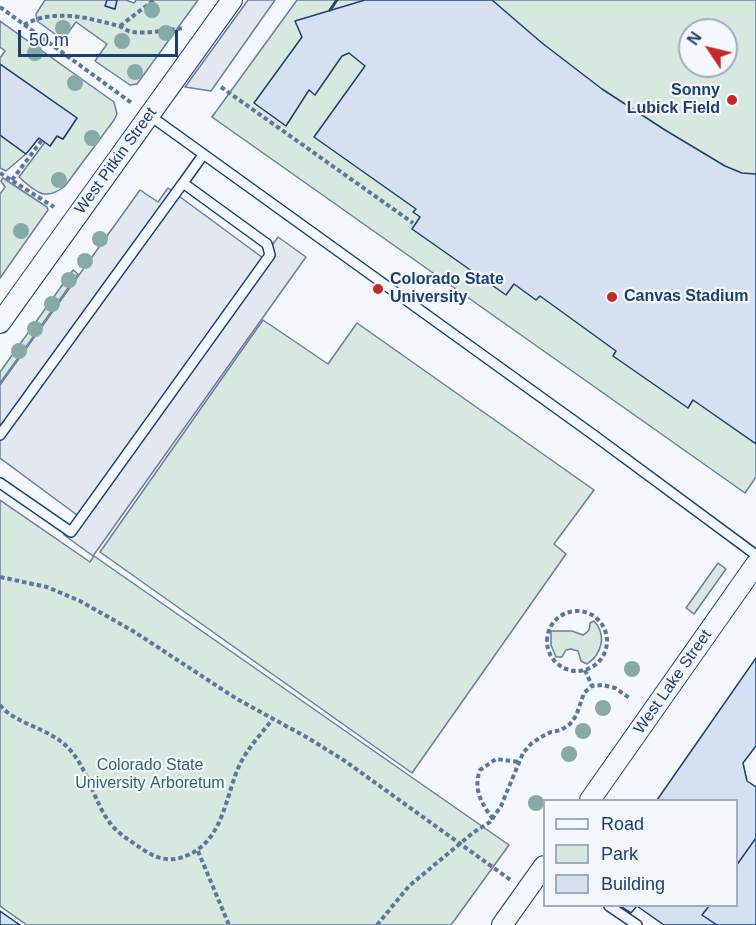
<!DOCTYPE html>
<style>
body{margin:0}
#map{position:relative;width:756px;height:925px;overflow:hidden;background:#f4f7fb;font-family:Arial,sans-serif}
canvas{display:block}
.legend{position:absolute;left:543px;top:799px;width:195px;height:108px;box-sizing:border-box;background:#f4f7fb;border:2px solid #9eadc5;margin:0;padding:8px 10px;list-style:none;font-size:18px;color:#1d3f73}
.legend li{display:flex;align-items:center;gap:12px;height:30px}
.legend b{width:30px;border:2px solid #9eadc5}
.north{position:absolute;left:678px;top:18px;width:60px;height:60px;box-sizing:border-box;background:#f4f7fb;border:2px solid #9eadc5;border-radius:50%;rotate:305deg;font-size:16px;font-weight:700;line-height:24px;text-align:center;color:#1d3f73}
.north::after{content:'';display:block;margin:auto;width:21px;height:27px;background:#c62828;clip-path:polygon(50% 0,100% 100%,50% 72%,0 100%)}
.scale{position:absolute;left:18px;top:30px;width:160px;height:27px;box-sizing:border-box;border:3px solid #1d3f73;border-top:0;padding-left:8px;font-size:18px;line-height:21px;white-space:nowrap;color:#1d3f73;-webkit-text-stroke:4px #f4f7fb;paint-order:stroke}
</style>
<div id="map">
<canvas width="756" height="925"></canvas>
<ul class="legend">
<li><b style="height:8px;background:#f4f7fb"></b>Road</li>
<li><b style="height:16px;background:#d7e8df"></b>Park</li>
<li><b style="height:16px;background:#d5e0f0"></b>Building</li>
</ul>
<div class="north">N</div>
<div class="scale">50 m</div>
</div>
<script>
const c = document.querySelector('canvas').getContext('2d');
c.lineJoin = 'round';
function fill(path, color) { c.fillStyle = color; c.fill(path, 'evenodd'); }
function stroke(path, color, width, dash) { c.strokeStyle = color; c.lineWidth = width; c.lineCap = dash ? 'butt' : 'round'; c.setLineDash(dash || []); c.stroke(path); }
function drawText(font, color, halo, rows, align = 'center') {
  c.font = font + ' Arial,sans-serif'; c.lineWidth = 4.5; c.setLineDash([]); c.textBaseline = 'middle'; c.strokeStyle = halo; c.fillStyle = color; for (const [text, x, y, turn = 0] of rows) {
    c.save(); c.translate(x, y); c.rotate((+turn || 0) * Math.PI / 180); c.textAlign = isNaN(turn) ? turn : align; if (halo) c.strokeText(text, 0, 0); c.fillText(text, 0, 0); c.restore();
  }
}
const green = new Path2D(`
 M 45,0 L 107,0 L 106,6 L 114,9 L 117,0 L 126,0 L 134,3 L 136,0 L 198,0 L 137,84 L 130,85 L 95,61 L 107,44 L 76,22 L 63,40 L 37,21 L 36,14 Z
 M 297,0 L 756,0 L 756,477 L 745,493 L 212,117 ZM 690,30 L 726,30 L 726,66 L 690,66 Z
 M 0,21 L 114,102 L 117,114 L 114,120 L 65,186 C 45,202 36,192 19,177 L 45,142 L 50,146 L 57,136 L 63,139 L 77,118 L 0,64 L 0,58 L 5,51 L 0,47 Z
 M 0,135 L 26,154 L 6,171 L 0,168 Z
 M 3,178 L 47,207 L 48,210 L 0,278 L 0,194 L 5,187 L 1,181 Z
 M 73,270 L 78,274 L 0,383 L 0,372 Z
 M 263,320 L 328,364 L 357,323 L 594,490 L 554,544 L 566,554 L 412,773 L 100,552 Z
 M 0,500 L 90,562 L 94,556 L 509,845 L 451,925 L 27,925 L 0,906 Z
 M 718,563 L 726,569 L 694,614 L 686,608 Z
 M 594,621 C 607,635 602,654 587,664 L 581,661 L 578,651 L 571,649 L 566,650 L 562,657 L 556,657 L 551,645 L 551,631 L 572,631 L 583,635 C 589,632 590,629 590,623 Z`);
fill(green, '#d7e8df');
stroke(green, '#687fa3', 1.5);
const parking = new Path2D(`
 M 248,0 L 275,0 L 211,91 L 185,87 Z
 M 168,188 L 263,258 L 278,237 L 306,257 L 93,556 L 64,535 L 77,515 L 0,458 L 0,385 L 140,190 L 158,202 Z`);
fill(parking, '#e3e8f0');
stroke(parking, '#687fa3', 1.5);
const building = new Path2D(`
 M 107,0 L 117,0 L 115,9 L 105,6 Z
 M 365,0 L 492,0 L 542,43 L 602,89 L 665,130 L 725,166 L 742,173 L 756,174 L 756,444 L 693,400 L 688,408 L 613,356 L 616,351 L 540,296 L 536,300 L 514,284 L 506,295 L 412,229 L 420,217 L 413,212 L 416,209 L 314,137 L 365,66 L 349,53 L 342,56 L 315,95 L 309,90 L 286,126 L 254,103 L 302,37 L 295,21 Z
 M 0,64 L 77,118 L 63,139 L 57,136 L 50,146 L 39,138 L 26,154 L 0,135 Z
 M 756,658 L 756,746 L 743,763 L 747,781 L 756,787 L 756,838 L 736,866 L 736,800 L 657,800 Z
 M 756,838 L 756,925 L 717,925 L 702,915 L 709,906 L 736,906 L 736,866 Z
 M 620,906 L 709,906 L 702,915 L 717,925 L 664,925 L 637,906 L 631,913 Z
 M 0,911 L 20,925 L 0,925 Z`);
fill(building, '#d5e0f0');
stroke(building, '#1d3f73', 1.5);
const service = new Path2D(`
 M 149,115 L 595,436 L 756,555
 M 0,435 L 183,183
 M 0,483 L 71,532 L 270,255 L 267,244 L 183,183 L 203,155
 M 609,906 L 637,925`);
const minor = new Path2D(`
 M 0,323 L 232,0
 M 590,800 L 756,564
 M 502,925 L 544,866`);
stroke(service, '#1d3f73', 12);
stroke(minor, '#1d3f73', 22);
stroke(new Path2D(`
 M 0,7 L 133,104
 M 24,25 C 53,8 89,18 119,26 C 124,28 127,31 132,32 C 148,34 167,30 183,28
 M 120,26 L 154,0
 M 221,87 L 413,223
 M 0,173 L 54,207
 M 12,180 L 42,140
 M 0,577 L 47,587 L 80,601 L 133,631 L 237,699 L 308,738 L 345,761 L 512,881
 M547 641a30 30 0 1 1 60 0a30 30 0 1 1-60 0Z
 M 585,670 L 592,686
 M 0,705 C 17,726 51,727 71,751 C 89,772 94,802 110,823 C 118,834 131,841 142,849 C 157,859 171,863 188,855 C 224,839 225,796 240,764 C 248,748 261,734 272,720
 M 493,819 C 481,803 473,789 480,770 L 496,759 L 519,762
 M 198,851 L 229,925
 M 377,925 L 409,886 L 474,832 L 490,822 L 501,806 L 523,753 L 531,744 L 541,737 L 551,732 L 561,730 L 570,724 L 576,716 L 584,693 L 592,686 L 603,685 L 615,688 L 631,699`), '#5e769c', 4, [4.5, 3]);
stroke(service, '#f4f7fb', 9);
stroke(minor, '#f4f7fb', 20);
stroke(new Path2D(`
 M 330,10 L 337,0`), '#1d3f73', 3);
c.fillStyle = '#86aba6';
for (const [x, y] of [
 [152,10],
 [63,28],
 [166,33],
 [122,41],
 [35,53],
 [135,72],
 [75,83],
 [92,138],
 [59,180],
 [21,231],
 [100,239],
 [85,261],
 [69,280],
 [52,304],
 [35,329],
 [19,351],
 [632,669],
 [603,708],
 [583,731],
 [569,754],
 [536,803]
]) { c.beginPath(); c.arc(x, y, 8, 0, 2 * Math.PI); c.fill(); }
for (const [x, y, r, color] of [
 [732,100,6,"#c62828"],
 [378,289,6,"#c62828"],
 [612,297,6,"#c62828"]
]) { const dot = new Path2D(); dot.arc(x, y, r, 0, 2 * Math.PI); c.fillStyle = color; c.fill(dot); stroke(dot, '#f4f7fb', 2); }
drawText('bold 16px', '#1d3f73', '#f4f7fb', [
 ["Sonny",720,91,"right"],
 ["Lubick Field",720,109,"right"],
 ["Colorado State",390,280],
 ["University",390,298],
 ["Canvas Stadium",624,297]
], 'left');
drawText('16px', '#1d3f73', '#f4f7fb', [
 ["West Pitkin Street",116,161,-54],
 ["West Lake Street",673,682,-55]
]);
drawText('16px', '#2c6c60', '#f4f7fb', [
 ["Colorado State",150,766],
 ["University Arboretum",150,784]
]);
</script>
